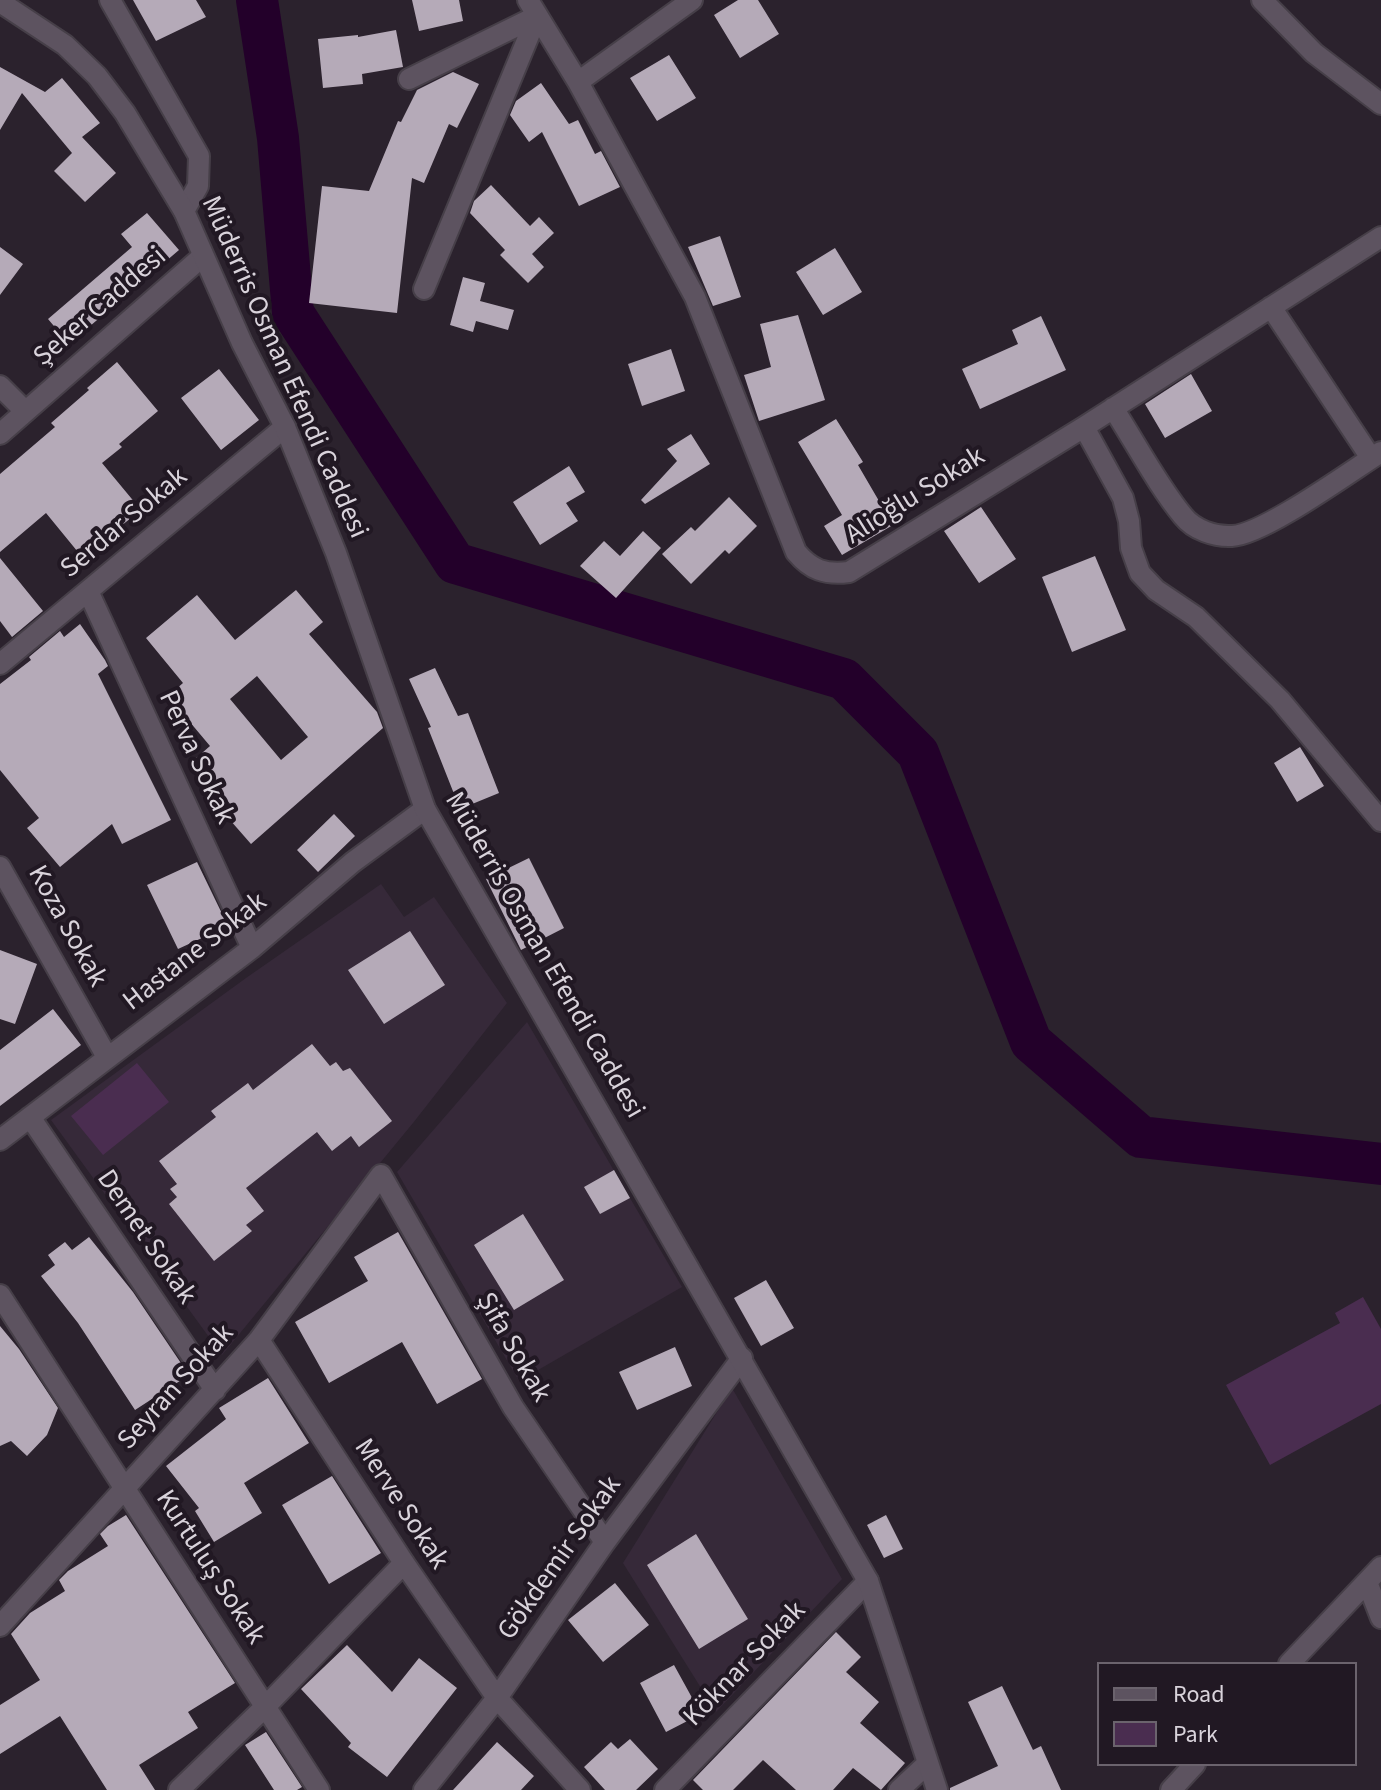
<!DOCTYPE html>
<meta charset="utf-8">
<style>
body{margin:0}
#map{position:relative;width:1381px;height:1790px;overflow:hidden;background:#2b222d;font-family:"Source Sans 3",sans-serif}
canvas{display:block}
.legend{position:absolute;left:1097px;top:1662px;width:260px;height:104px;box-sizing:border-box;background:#211823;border:2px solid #6b636d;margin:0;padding:10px 14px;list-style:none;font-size:24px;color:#d9d3db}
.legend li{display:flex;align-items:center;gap:16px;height:40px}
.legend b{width:40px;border:2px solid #6b636d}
</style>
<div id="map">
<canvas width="1381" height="1790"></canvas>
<ul class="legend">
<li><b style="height:10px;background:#5d5360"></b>Road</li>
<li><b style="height:22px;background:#4a2d50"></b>Park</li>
</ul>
</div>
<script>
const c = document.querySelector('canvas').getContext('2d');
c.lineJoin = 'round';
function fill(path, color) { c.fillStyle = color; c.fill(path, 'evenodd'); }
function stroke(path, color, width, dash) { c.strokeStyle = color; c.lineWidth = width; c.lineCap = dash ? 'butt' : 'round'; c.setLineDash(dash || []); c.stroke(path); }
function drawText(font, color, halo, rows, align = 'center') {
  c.font = font + ' "Source Sans 3",sans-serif'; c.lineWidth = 8; c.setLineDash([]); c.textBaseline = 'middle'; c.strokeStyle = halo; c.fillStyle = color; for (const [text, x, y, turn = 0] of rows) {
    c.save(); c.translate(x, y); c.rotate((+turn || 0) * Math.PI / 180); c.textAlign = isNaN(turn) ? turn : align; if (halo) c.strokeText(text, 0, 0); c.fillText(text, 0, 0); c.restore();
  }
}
fill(new Path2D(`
 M 381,884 L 404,917 L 434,897 L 507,1003 L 413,1123 L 222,1355 L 51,1120 L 246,978 Z
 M 527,1022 L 682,1287 L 519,1381 L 397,1172 Z
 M 732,1388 L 842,1579 L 716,1712 L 623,1563 Z`), '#362939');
fill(new Path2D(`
 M 137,1063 L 169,1102 L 103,1155 L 71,1116 Z
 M 1363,1297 L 1381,1329 L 1381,1404 L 1270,1465 L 1226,1385 L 1340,1323 L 1335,1313 Z`), '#4a2d50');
stroke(new Path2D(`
 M 257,0 L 278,138 L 293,313 L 455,563 L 844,679 L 918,753 L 1031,1042 L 1141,1137 L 1381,1164`), '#23002a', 42);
fill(new Path2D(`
 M 133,0 L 196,0 L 206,17 L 156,41 Z
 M 412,0 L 459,0 L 463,21 L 419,31 Z
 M 738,0 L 758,0 L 779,34 L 740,58 L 714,15 Z
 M 396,30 L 403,67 L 362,74 L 363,84 L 323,88 L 318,39 L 358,35 L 358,37 Z
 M 669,55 L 696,98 L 657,121 L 630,78 Z
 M 0,67 L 45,92 L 62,78 L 100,123 L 82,137 L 116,173 L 85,202 L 54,171 L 72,153 L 22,93 L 0,130 Z
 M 453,72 L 479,84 L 457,128 L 449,124 L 424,183 L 412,178 L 397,313 L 309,303 L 322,186 L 369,191 L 398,121 L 401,122 L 417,90 Z
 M 541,83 L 569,124 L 578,120 L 595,154 L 601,151 L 620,187 L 579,206 L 542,132 L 529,142 L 510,115 L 516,101 Z
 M 491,185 L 530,226 L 539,217 L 554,233 L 532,254 L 544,267 L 528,283 L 500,255 L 505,250 L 470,213 L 474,201 Z
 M 147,213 L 179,250 L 69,344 L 48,319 L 132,247 L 121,234 Z
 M 720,236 L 741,297 L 713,306 L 688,247 Z
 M 0,247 L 23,264 L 0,295 Z
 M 835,248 L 862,292 L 823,315 L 796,272 Z
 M 463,277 L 485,283 L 480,301 L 514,310 L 508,330 L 476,321 L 473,332 L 450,325 Z
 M 798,315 L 825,400 L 759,421 L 744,375 L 771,367 L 760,324 Z
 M 1041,316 L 1066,370 L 980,409 L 962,369 L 1018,344 L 1012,330 Z
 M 671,349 L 685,391 L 642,406 L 628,364 Z
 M 117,362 L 158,411 L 119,444 L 122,447 L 102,463 L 141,510 L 82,557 L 46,513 L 0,552 L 0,474 L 55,427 L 51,423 L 89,390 L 87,388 Z
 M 219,369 L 259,420 L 221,450 L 181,398 Z
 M 1191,374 L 1212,411 L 1165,438 L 1145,404 Z
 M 836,419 L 863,462 L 858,465 L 893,525 L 842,555 L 824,526 L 842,515 L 798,442 Z
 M 691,434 L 710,464 L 645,504 L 641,500 L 677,461 L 667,449 Z
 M 569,466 L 585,492 L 566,503 L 578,521 L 540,545 L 513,502 Z
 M 729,497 L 757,526 L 729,554 L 725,550 L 691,584 L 662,554 L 691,527 L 695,531 Z
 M 981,507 L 1016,559 L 979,583 L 944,531 Z
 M 643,531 L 661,548 L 616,598 L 580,566 L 604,541 L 620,556 Z
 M 1095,556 L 1126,630 L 1072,652 L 1042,577 Z
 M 0,558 L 43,611 L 12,637 L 0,621 Z
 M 296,590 L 323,622 L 309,634 L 377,712 L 383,728 L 251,844 L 223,812 L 231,805 L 194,760 L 210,746 L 168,696 L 183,683 L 146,638 L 197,595 L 235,640 ZM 257,676 L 308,737 L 281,760 L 230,699 Z
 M 80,624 L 105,660 L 108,666 L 98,674 L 171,820 L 122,844 L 112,824 L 60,867 L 27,828 L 39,818 L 0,770 L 0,684 L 31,660 L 29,657 L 60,631 L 64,637 Z
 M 435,668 L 458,716 L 468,713 L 499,793 L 460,809 L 428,728 L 431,727 L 409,679 Z
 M 1300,747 L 1324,786 L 1297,802 L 1274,763 Z
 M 334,814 L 355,836 L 318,872 L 297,850 Z
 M 529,858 L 564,928 L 521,950 L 486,879 Z
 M 197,862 L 228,926 L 178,949 L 147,885 Z
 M 410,931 L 445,985 L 384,1024 L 348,970 Z
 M 0,950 L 37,964 L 15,1024 L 0,1019 Z
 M 53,1009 L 81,1045 L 0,1106 L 0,1050 Z
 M 312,1044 L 330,1066 L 336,1062 L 343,1071 L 350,1068 L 392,1121 L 359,1147 L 351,1136 L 332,1151 L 317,1132 L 246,1188 L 264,1211 L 246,1225 L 252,1231 L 214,1261 L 169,1204 L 177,1197 L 170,1189 L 177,1184 L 159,1161 L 216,1117 L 211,1111 L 248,1083 L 253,1090 Z
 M 614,1170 L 630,1198 L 600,1214 L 584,1187 Z
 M 523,1214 L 564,1280 L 514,1310 L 474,1245 Z
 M 398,1232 L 482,1379 L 437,1404 L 402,1342 L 329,1383 L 295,1322 L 368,1281 L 354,1257 Z
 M 89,1237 L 133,1292 L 189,1375 L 135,1410 L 78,1323 L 41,1276 L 55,1265 L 48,1255 L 65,1242 L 72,1250 Z
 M 766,1280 L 794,1328 L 761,1346 L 734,1298 Z
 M 0,1326 L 19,1349 L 58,1408 L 47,1435 L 27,1456 L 11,1441 L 0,1446 Z
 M 675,1347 L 692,1386 L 637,1410 L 619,1372 Z
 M 268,1378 L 309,1443 L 244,1483 L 262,1513 L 214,1542 L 195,1511 L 199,1508 L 166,1466 L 226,1419 L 219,1408 Z
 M 332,1476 L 381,1553 L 329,1584 L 282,1505 Z
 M 126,1515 L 235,1683 L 188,1712 L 198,1728 L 139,1765 L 155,1790 L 107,1790 L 60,1716 L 0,1754 L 0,1705 L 40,1680 L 11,1634 L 30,1613 L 65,1591 L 59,1580 L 68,1571 L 108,1546 L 100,1534 L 108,1526 Z
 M 886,1515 L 903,1549 L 884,1558 L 867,1525 Z
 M 696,1534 L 748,1619 L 699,1649 L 647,1565 Z
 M 615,1583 L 649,1625 L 603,1662 L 568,1620 Z
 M 836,1632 L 861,1657 L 846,1672 L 879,1702 L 860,1723 L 905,1763 L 881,1790 L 853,1768 L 833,1790 L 796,1790 L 763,1760 L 733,1790 L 703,1790 L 693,1780 Z
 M 347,1645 L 392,1692 L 419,1658 L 457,1688 L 387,1777 L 348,1747 L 351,1743 L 301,1689 Z
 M 674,1665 L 701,1714 L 666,1732 L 640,1683 Z
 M 1002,1686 L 1033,1750 L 1041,1746 L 1061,1790 L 950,1790 L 950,1788 L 998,1766 L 968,1702 Z
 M 266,1732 L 302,1787 L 297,1790 L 274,1790 L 245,1745 Z
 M 630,1739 L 658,1769 L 636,1790 L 605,1790 L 584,1767 L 611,1742 L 618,1749 Z
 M 497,1742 L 534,1776 L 521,1790 L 453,1790 Z`), '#b5aab8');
const street = new Path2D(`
 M 110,0 L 199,156 L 198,186 L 184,211
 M 528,0 L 578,82 L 695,297 L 796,552 C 811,570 825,575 849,572 L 1084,427 L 1381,237
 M 1262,0 L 1314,53 L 1381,104
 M 409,79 L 537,16
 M 578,82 L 692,0
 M 424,289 L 537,16
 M 1271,307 L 1371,458
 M 0,386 L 25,411
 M 1113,408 C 1135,442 1158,486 1183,516 C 1194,530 1215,537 1232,536 C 1263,535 1351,471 1381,452
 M 1084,427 L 1123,498 L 1129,521 L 1131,548 L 1140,573 L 1156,590 L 1196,617 L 1280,700 L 1381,821
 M 0,434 L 203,256
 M 88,591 L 252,948
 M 0,664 L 285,427
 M 0,867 L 107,1057
 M 30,1117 L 215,1390
 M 0,1140 L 252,948 L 353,862 L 425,809
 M 0,1295 L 319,1790
 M 259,1340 L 404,1563 L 497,1698 L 580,1790
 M 1367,1582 L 1381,1618
 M 0,1626 L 259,1340 L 381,1175 L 513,1407 L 605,1542
 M 1289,1664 L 1381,1567
 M 179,1790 L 265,1707 L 404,1563
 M 424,1790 L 497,1698 L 605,1542 L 742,1358
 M 665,1790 L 868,1581
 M 899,1790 L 927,1764
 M 1171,1790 L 1195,1764`);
const secondary = new Path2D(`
 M 0,2 L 65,45 L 97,76 L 125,113 L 184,211 L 242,343 L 285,427 L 336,553 L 425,809 L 868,1581 L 937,1790`);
stroke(street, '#463f48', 24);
stroke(secondary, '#463f48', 24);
stroke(street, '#5d5360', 20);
stroke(secondary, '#5d5360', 20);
drawText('28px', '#d9d3db', '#211823', [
 ["Şeker Caddesi",101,308,-41],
 ["Müderris Osman Efendi Caddesi",283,368,66],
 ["Alioğlu Sokak",916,497,-32],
 ["Serdar Sokak",125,524,-40],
 ["Perva Sokak",195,758,65],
 ["Koza Sokak",66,927,61],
 ["Hastane Sokak",196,953,-38],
 ["Müderris Osman Efendi Caddesi",543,956,60],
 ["Demet Sokak",145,1238,56],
 ["Şifa Sokak",512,1348,60],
 ["Seyran Sokak",177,1388,-48],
 ["Merve Sokak",400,1505,57],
 ["Gökdemir Sokak",561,1559,-55],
 ["Kurtuluş Sokak",209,1568,57],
 ["Köknar Sokak",746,1665,-46]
]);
</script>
